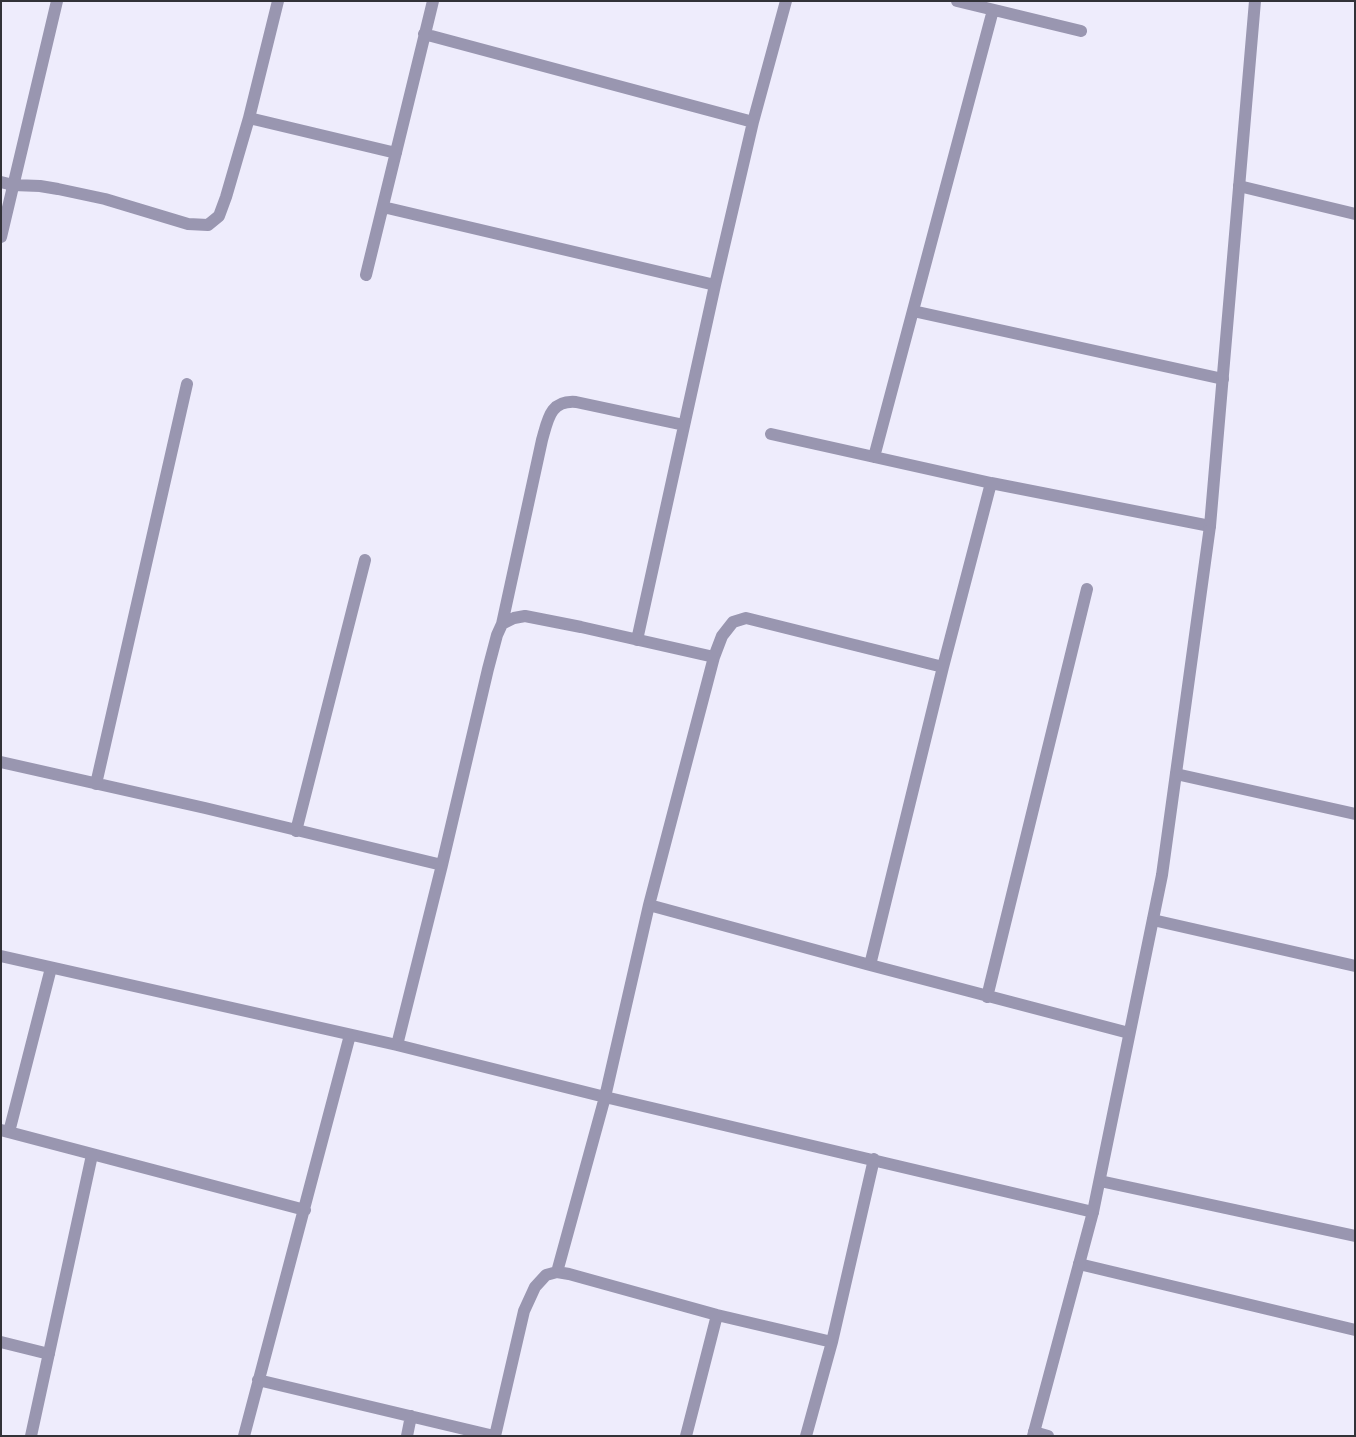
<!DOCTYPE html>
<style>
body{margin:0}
#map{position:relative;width:1356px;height:1437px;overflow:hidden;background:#eeecfc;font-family:Quicksand,sans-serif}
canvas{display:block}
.frame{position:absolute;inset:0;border:2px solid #323238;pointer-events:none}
</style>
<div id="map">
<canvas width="1356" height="1437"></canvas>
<div class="frame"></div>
</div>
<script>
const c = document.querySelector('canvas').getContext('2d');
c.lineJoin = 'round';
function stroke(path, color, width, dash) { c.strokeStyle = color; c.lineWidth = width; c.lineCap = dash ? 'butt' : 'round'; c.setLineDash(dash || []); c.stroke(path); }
stroke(new Path2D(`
 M 1239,186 L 1355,214`), '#9996b0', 12);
stroke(new Path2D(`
 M 957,1 L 1081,31
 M 424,34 L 753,122
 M 249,118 L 396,153
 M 1,182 L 13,185 L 40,186 L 58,189 L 105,199 L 188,224 L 208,225 L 219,216 L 226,197 L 249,118 L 278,1
 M 383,207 L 715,285 L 637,640
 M 1,237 L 57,1
 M 366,275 L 433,1
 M 715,285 L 753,122 L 786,1
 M 913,311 L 1223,379
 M 771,434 L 991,483 L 1210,526
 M 874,457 L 993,10
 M 502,624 L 542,440 C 548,419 550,400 576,402 L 684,425
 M 1,762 L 205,808 L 442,865
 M 1176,774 L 1355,814
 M 96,784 L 187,384
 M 296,831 L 365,560
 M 649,905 L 870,965 L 1129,1033
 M 1153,920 L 1355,966
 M 1,956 L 397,1045 L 605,1097 L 1093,1212
 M 870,965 L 943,667 L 991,483
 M 987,997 L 1087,589
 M 397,1045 L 442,865 L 488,669 L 497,635 L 502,624 L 514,618 L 525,616 L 581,627 L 714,657
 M 1,1130 L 305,1210
 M 9,1132 L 51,968
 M 1100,1181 L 1355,1236
 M 1079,1264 L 1355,1330
 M 557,1272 L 605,1097 L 649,905 L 714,657 L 722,636 L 733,622 L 746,618 L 943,667
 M 1,1342 L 49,1354
 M 258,1380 L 494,1436
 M 1034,1432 L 1048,1436
 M 31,1436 L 92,1155
 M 244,1436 L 350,1035
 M 407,1436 L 411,1416
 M 495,1436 L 524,1311 L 535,1287 L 546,1275 L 557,1272 L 569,1274 L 717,1315 L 832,1342
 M 686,1436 L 717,1315
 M 806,1436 L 832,1342 L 874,1159`), '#9996b0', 12);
stroke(new Path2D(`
 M 1033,1436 L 1093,1212 L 1162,875 L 1210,526 L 1255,1`), '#9996b0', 12);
</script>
